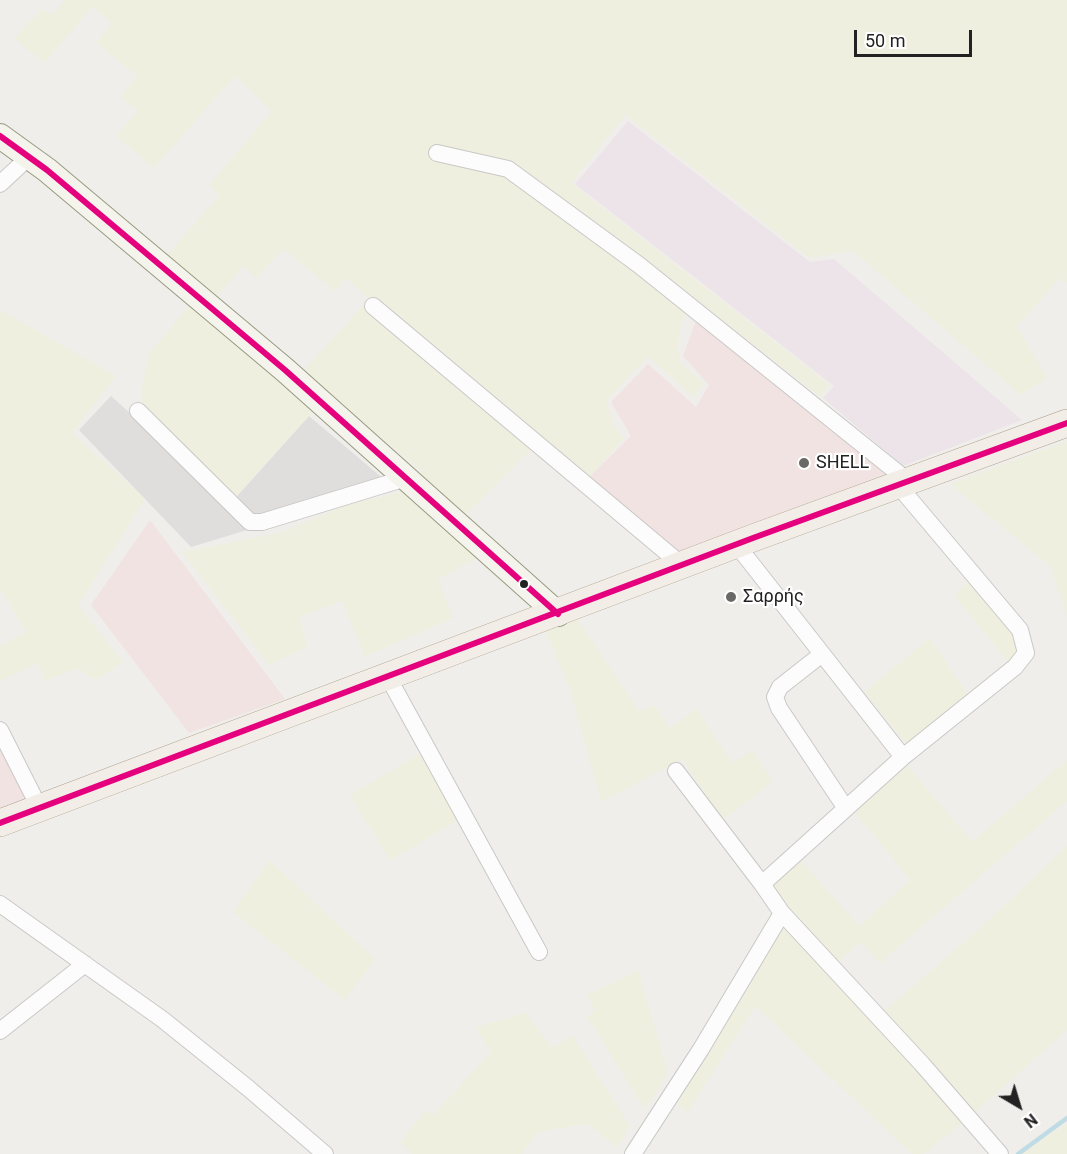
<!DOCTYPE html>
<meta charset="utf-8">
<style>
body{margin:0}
#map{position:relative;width:1067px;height:1154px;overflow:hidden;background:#f0eeeb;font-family:Roboto,sans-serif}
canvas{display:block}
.north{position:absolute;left:989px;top:1076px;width:60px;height:60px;-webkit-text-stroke:4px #fff;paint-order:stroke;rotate:142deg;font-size:16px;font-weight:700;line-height:24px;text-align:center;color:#222}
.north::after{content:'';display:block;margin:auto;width:21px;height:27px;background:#222;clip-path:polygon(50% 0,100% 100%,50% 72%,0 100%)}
.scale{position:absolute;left:854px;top:30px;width:118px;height:27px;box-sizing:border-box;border:3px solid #222;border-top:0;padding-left:8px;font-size:18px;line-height:21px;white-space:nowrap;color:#222;-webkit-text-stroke:4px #fff;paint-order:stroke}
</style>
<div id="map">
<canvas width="1067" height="1154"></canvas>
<div class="north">N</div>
<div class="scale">50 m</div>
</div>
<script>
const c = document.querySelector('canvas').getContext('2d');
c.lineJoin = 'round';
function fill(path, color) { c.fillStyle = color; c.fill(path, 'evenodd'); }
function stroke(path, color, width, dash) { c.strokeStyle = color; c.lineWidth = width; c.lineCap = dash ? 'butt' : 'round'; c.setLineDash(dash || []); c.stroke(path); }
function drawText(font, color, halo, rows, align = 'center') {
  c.font = font + ' Roboto,sans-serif'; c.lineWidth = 4.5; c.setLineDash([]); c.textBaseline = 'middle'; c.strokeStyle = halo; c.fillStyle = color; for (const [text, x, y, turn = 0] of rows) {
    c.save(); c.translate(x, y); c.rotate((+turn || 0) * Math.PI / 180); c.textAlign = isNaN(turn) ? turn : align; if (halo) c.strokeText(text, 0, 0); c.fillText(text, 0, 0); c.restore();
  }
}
fill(new Path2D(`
 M 111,396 L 230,504 L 309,416 L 392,486 L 191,547 L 79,430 Z`), '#dfdedc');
fill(new Path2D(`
 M 697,317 L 895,480 L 678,556 L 587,479 L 631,436 L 611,402 L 648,364 L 696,407 L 709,385 L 683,356 Z
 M 150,520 L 285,699 L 189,733 L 91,605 Z
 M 0,738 L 34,798 L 0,810 Z`), '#f1e3e1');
fill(new Path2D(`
 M 628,121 L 810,262 L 834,259 L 1022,420 L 903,466 L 823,398 L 834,386 L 575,184 Z`), '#ede4e9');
fill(new Path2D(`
 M 65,0 L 1067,0 L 1067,283 L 1060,278 L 1017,326 L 1047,378 L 1021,395 L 853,251 L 809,258 L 625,115 L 571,183 L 830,385 L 820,397 L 695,299 L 681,323 L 678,345 L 680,363 L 704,383 L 694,397 L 648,356 L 606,401 L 615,428 L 624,438 L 586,481 L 537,443 L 452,529 L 479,557 L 438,579 L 453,618 L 364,657 L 342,601 L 300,617 L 307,647 L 269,665 L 182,552 L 283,532 L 346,505 L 405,491 L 422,471 L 328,395 L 235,497 L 146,424 L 141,392 L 149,353 L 204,289 L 166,256 L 220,195 L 209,185 L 272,111 L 235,76 L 154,168 L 116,136 L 138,111 L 120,97 L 137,76 L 96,43 L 113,23 L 92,7 L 44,63 L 14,38 L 42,9 L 52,15 ZM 283,249 L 335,291 L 347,278 L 369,299 L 301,373 L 215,298 L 244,266 L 256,278 Z
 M 0,310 L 116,376 L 72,433 L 145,499 L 78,605 L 123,662 L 96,680 L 77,668 L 45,681 L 37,663 L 0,681 L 0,646 L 26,632 L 2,591 L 0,592 Z
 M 1067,441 L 1067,617 L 1050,566 L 950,484 Z
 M 972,579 L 1014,630 L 1020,652 L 1010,664 L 954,595 Z
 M 575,616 L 639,711 L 654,705 L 670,728 L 696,709 L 732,763 L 753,750 L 773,782 L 722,820 L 682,759 L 601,802 L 570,690 L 543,626 Z
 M 930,638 L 969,697 L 908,746 L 864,692 Z
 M 423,752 L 462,817 L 390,861 L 350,795 Z
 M 1067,760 L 1067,801 L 880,963 L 860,942 L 830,970 L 882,1013 L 978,930 L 1067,846 L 1067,1030 L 974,1113 L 924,1154 L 912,1154 L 755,1006 L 687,1113 L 670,1097 L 782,918 L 771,887 L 776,879 L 800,859 L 859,926 L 910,880 L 853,810 L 906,764 L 972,842 Z
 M 269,860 L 375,959 L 345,1000 L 233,912 Z
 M 638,971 L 668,1072 L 645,1110 L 587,1017 L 595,1011 L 587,995 Z
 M 526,1013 L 552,1048 L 572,1035 L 630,1126 L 617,1147 L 587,1124 L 538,1132 L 522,1154 L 412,1154 L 400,1142 L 426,1110 L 433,1115 L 491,1052 L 476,1027 Z
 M 1067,1123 L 1067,1154 L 1022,1154 Z`), '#efefdf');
stroke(new Path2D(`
 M 1018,1154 L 1067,1118`), '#bfdbe3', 4.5);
const street = new Path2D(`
 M 437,153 L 508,169 L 639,265 L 908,481
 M 0,184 L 29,157
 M 373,306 L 683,566
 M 138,411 L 250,522 L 262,522 L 406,478
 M 736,544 L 903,757
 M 822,654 L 780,687 L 775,697 L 779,708 L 845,807
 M 388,677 L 539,952
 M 0,730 L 39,807
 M 676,771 L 762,884
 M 0,904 L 162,1019 L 248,1088 L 325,1154
 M 782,913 L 922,1064 L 1000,1154
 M 0,1031 L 85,964
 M 633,1154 L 701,1049 L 782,913 L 762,884 L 903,757 L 1015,667 L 1026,653 L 1020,630 L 897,484`);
const secondary = new Path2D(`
 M 0,136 L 47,170 L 285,370 L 558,614`);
const primary = new Path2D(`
 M 0,823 L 753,538 L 1067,423`);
stroke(street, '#c9c8c7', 18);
stroke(secondary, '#999a82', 26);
stroke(primary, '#a79c86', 28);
stroke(street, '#fdfcfc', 16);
stroke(secondary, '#f4f4ed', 24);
stroke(primary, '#f3ede7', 27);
stroke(new Path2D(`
 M 0,136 L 47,170 L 285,370 L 558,614
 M 0,823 L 753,538 L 1067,423`), '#e5007d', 6);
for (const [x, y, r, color] of [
 [804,463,6,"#6a6968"],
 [524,584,5,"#222"],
 [731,597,6,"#6a6968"]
]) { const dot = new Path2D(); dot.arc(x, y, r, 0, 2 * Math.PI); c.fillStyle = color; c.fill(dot); stroke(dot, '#fff', 2); }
drawText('18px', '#222', '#fff', [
 ["SHELL",816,463],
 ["Σαρρής",743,597]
], 'left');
</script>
